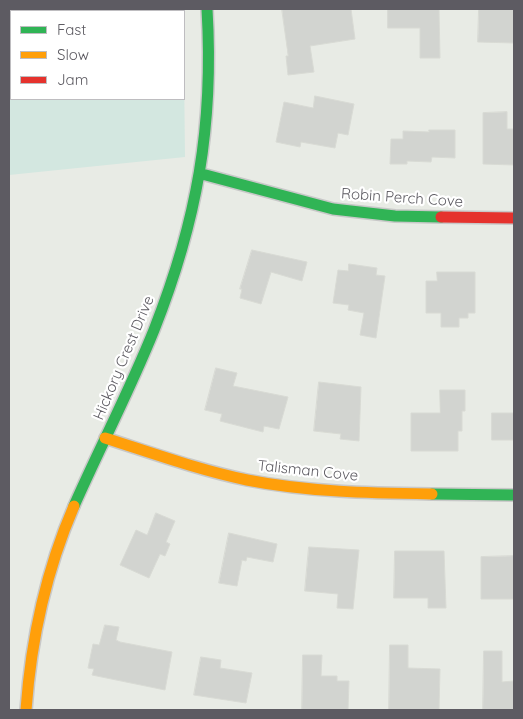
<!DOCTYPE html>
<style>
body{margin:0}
#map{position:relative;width:523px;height:719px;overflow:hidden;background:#e8ebe5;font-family:Quicksand,sans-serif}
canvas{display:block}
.frame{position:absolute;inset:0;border:10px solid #5d5b62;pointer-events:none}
.legend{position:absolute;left:10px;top:10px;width:175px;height:90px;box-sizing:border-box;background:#fff;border:1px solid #bebdc0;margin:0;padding:6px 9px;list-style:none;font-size:15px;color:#5d5b62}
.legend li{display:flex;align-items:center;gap:10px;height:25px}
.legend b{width:25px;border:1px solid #bebdc0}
</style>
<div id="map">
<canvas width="523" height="719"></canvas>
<div class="frame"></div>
<ul class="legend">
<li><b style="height:6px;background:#30b455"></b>Fast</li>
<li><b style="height:6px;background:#ff9f0a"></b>Slow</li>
<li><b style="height:6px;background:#e5322d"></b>Jam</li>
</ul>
</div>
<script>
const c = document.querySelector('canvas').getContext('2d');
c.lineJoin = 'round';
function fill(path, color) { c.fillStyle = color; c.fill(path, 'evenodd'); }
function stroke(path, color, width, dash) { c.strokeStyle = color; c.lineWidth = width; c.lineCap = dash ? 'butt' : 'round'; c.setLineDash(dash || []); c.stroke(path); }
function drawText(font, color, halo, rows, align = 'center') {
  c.font = font + ' Quicksand,sans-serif'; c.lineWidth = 4.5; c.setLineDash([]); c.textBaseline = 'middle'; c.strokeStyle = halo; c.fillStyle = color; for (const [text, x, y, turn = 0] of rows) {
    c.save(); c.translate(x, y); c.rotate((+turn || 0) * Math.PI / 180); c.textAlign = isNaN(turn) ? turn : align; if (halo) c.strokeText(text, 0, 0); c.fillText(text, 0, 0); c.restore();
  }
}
fill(new Path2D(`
 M 9,9 L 183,9 L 183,11 L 11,11 L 11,99 L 184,99 L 184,68 L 185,157 L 9,175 Z`), '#d3e7e0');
const building = new Path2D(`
 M 282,9 L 351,9 L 355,39 L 310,46 L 314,72 L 288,75 L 286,56 L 288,56 Z
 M 388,9 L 439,9 L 440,58 L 420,58 L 420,28 L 388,28 Z
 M 479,9 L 514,9 L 514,43 L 478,42 Z
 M 315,96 L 354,104 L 348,135 L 338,133 L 335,148 L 301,142 L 300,147 L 276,142 L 284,102 L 313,108 Z
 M 507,112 L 507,129 L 514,129 L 514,165 L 483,164 L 483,113 Z
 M 429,130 L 455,130 L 455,158 L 432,157 L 431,162 L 407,161 L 407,164 L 390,164 L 391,139 L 403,139 L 403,131 L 429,132 Z
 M 252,250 L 307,262 L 302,281 L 271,272 L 261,304 L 240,298 L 242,289 L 240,289 Z
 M 349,264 L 377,268 L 376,275 L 385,276 L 376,338 L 360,335 L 364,313 L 348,310 L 349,305 L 333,303 L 338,270 L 348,271 Z
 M 437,272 L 475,272 L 475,313 L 468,313 L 468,318 L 459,318 L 459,327 L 441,327 L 441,313 L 426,313 L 426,281 L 437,281 Z
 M 216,368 L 237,373 L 233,386 L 288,397 L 279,429 L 264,426 L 263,432 L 220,421 L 222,414 L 205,410 Z
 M 319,382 L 361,387 L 359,441 L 340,439 L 341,434 L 314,431 Z
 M 440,390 L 465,390 L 465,411 L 462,411 L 462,431 L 458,431 L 458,451 L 411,451 L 411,413 L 440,413 Z
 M 492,413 L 514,413 L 514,440 L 492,440 Z
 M 156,513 L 175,521 L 166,542 L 170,544 L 165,556 L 160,554 L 149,578 L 120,565 L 136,530 L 147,535 Z
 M 229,533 L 277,544 L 273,562 L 247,557 L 246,561 L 242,560 L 237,586 L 219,583 Z
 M 309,547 L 359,550 L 353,609 L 337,608 L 338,594 L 305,591 Z
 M 395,551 L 444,551 L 446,608 L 428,608 L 428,598 L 394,598 Z
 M 514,556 L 514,599 L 481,599 L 481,557 Z
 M 105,625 L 119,627 L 116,640 L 120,642 L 172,652 L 165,690 L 92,675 L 94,669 L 88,668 L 93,644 L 99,645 Z
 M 390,645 L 408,645 L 408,668 L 440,669 L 439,710 L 389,710 Z
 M 484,651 L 502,651 L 502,682 L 514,681 L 514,710 L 483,710 Z
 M 303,655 L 322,655 L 321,676 L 337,676 L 337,681 L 349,681 L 348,710 L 302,710 Z
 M 201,657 L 221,660 L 220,668 L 252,673 L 246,703 L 194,695 Z`);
fill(building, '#d2d4d0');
stroke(building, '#d8dad4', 1);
const fast = new Path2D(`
 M 202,174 L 333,209 L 395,216 L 441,217
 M 432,494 L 514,495
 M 74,506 C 100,447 130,390 154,330 C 197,221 214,126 207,9`);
const slow = new Path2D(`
 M 105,438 C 152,453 199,470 247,480 C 308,492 370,493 432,494
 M 26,710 C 31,639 46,571 74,506`);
const jam = new Path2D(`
 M 441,217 L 514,218`);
stroke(fast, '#c8c8c8', 14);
stroke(slow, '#c8c8c8', 14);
stroke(jam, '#c8c8c8', 14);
stroke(fast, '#30b455', 11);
stroke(slow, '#ff9f0a', 11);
stroke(jam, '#e5322d', 11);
drawText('15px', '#5d5b62', '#fff', [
 ["Robin Perch Cove",402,198,4],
 ["Hickory Crest Drive",124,358,-67],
 ["Talisman Cove",308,471,6]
]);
</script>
